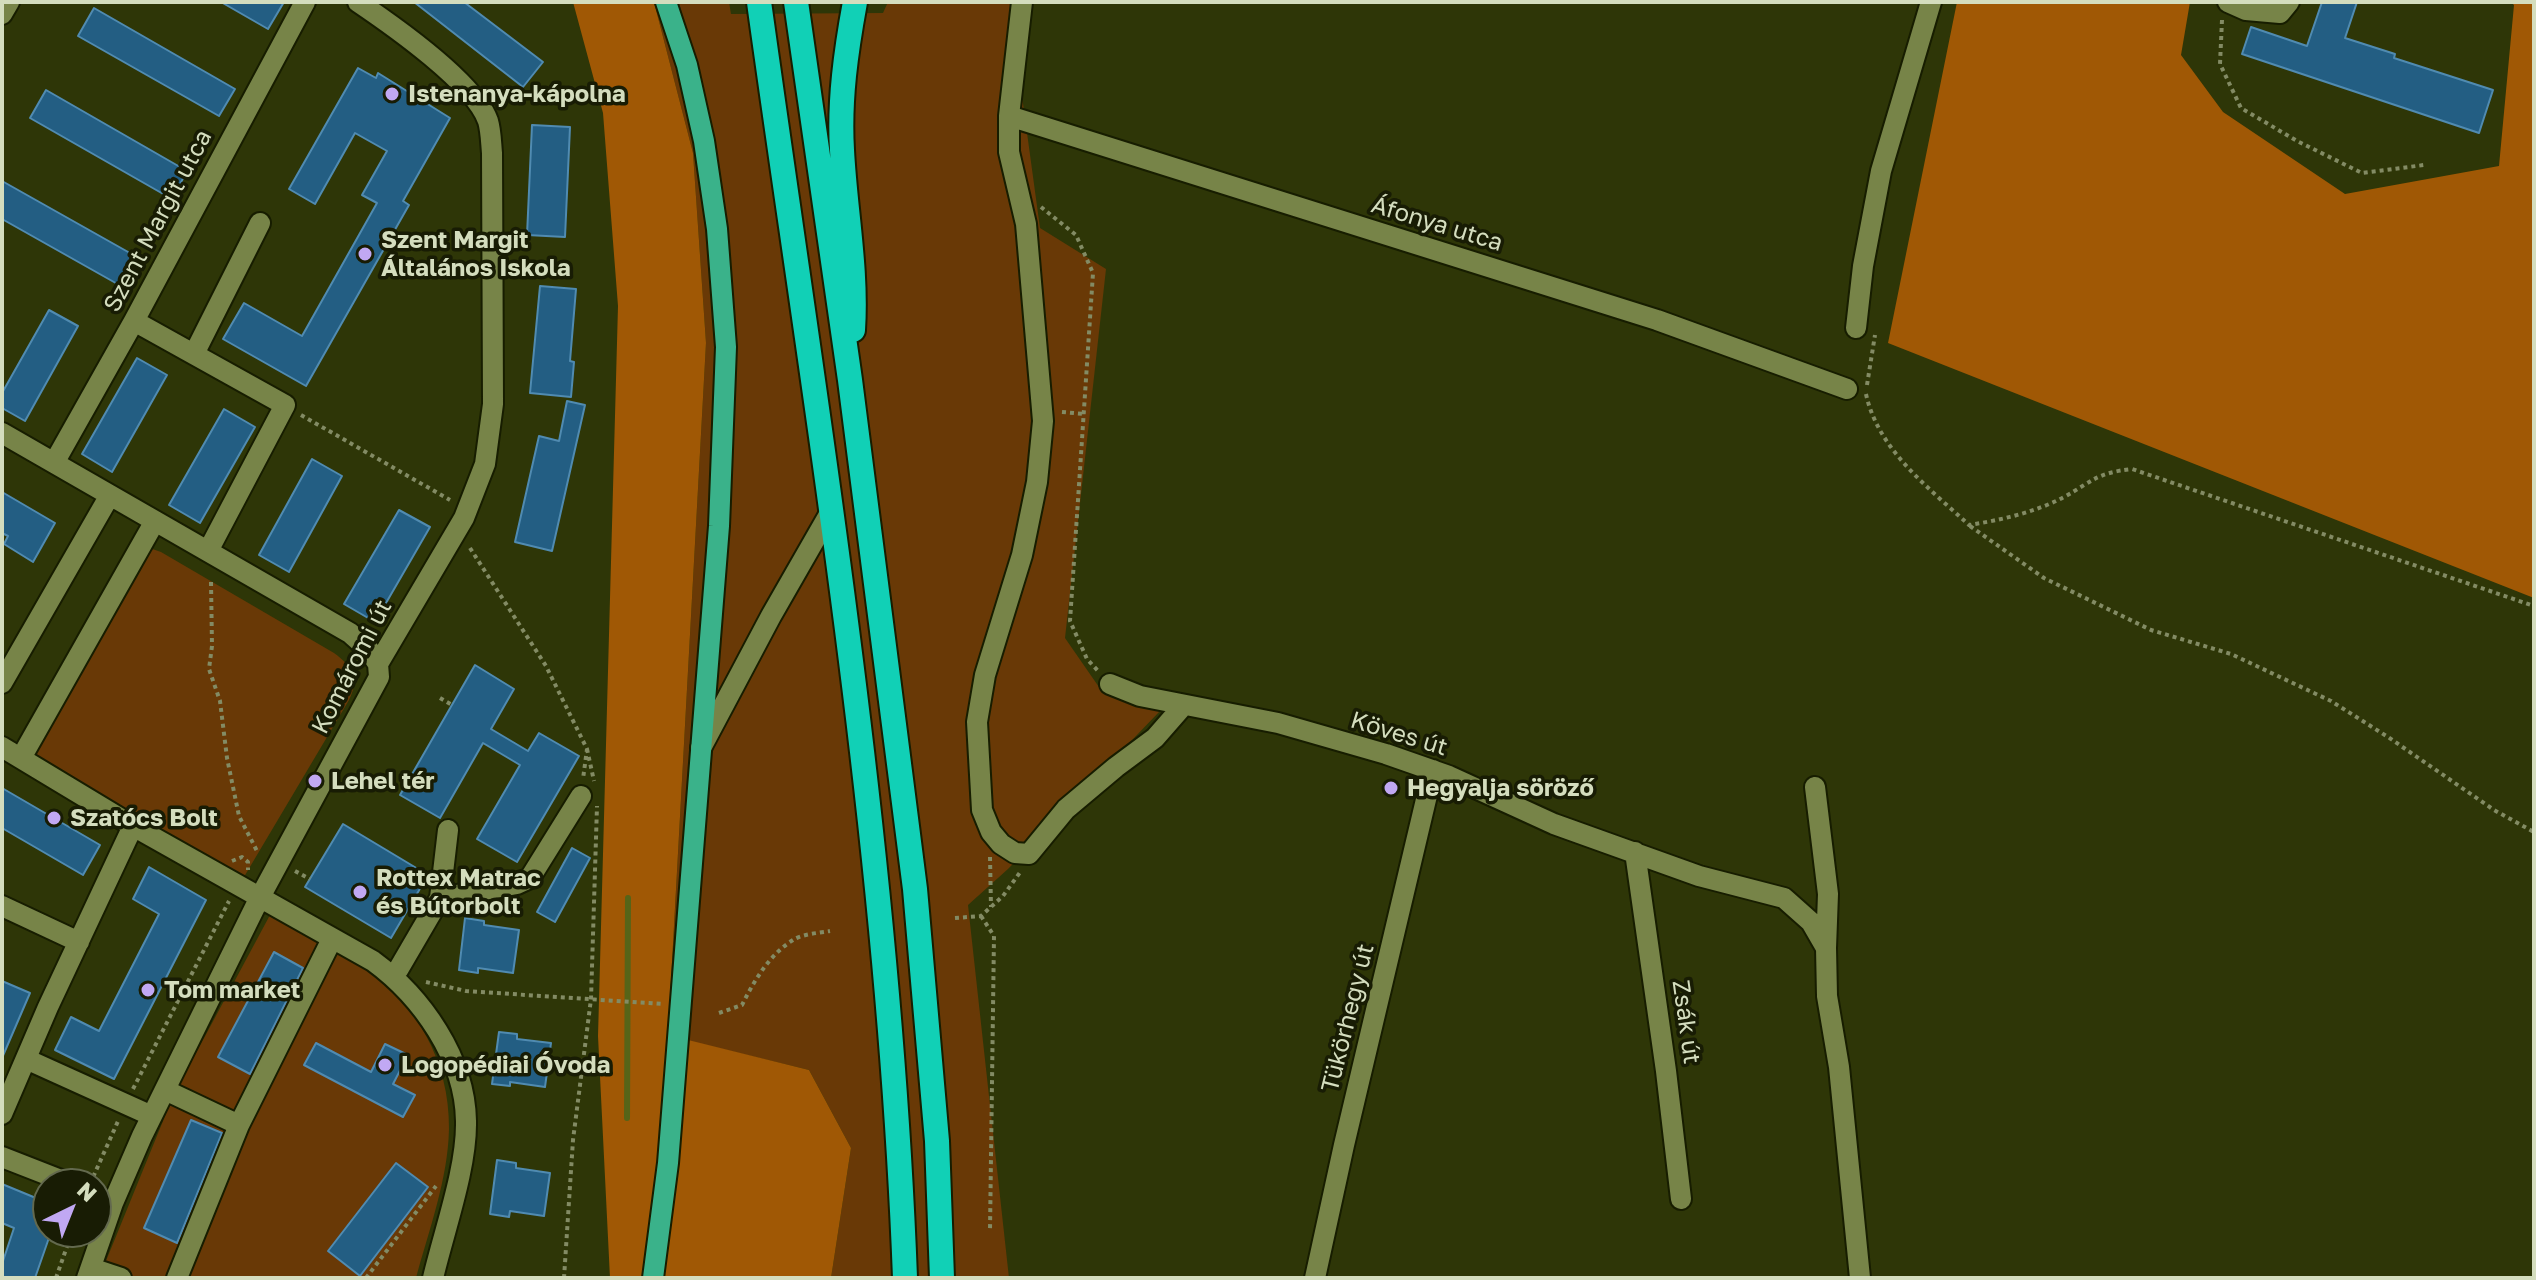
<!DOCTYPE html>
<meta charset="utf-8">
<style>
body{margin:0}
#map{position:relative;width:2536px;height:1280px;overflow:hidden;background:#2e3607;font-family:"Golos Text",sans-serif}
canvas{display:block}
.frame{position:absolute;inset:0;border:4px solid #d4ddbe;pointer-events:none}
.north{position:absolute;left:32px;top:1168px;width:80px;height:80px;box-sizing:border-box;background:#181c04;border:2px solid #63694e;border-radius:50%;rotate:43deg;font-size:22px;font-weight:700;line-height:32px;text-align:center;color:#d4ddbe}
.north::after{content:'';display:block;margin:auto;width:28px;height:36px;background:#c1a8f3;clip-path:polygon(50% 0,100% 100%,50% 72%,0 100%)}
</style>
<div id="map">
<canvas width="2536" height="1280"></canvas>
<div class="frame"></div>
<div class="north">N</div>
</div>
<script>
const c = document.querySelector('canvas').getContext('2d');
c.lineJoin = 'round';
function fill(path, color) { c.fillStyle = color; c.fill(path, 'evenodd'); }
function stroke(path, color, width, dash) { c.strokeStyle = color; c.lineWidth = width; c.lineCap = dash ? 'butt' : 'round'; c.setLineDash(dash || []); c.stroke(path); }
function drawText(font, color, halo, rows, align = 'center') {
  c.font = font + ' "Golos Text",sans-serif'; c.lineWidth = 7; c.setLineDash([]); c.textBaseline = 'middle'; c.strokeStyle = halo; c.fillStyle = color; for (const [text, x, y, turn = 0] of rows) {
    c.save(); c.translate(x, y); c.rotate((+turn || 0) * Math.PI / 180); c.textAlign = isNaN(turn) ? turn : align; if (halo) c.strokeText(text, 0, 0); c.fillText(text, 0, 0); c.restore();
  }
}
fill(new Path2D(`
 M 654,2 L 729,2 L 731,14 L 883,13 L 888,2 L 1031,2 L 1022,96 L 1040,228 L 1106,269 L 1065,638 L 1101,690 L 1160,711 L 1008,869 L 968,905 L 1009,1278 L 831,1278 L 851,1148 L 809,1070 L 668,1036 L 706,343 L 693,153 Z
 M 141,545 L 161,552 L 334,653 C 353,667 360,678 349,700 L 238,887 L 21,758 Z
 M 270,915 C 300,931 332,946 361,965 C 416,1001 450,1062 449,1129 C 448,1179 429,1230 416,1278 L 99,1278 L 174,1094 Z`), '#693906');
fill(new Path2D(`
 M 573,2 L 654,2 L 693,153 L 706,343 L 668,1035 L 809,1070 L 851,1148 L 831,1278 L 610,1278 L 598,1036 L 618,306 L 603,113 Z
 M 1957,2 L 2190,2 L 2181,55 L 2223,112 L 2345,194 L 2499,166 L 2514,5 L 2511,2 L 2534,2 L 2534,598 L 1888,343 Z`), '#a05805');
stroke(new Path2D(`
 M 627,1118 L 628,898`), '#566418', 6);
const building = new Path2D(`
 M 221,2 L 284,2 L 268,29 Z
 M 414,2 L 464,2 L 543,62 L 523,87 Z
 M 2322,2 L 2357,2 L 2345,38 L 2395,54 L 2394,58 L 2493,90 L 2479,133 L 2242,54 L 2251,27 L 2307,46 Z
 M 94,8 L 235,89 L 219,116 L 78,36 Z
 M 358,68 L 376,78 L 378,73 L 450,118 L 403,201 L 409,205 L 306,386 L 223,339 L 244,303 L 302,336 L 377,203 L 362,195 L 387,151 L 355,133 L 315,204 L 289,189 Z
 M 46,90 L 187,171 L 172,199 L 30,118 Z
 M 532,125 L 570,127 L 565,237 L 527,235 Z
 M 2,181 L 137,257 L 121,286 L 2,219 Z
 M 540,286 L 576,289 L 570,361 L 574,362 L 571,397 L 530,393 Z
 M 49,310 L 78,326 L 25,421 L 2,408 L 2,393 Z
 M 137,358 L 167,375 L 112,472 L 82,454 Z
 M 567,401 L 585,405 L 552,551 L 515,542 L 539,436 L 559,441 Z
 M 224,409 L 255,427 L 200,523 L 169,505 Z
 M 312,459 L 342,476 L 289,572 L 259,555 Z
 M 2,492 L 55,523 L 33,562 L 4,544 L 8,536 L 2,533 Z
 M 399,510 L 430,527 L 375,622 L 344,604 Z
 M 475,665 L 514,689 L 491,729 L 528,751 L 539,733 L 579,756 L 517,862 L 477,839 L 520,765 L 483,743 L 440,818 L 400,795 Z
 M 2,788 L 100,845 L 83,875 L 2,828 Z
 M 343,824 L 428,875 L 391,938 L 305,887 Z
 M 572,848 L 590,858 L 555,922 L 537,912 Z
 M 149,867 L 206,900 L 114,1079 L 55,1050 L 71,1017 L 99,1031 L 159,914 L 133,899 Z
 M 465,918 L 484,921 L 484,925 L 519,930 L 513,973 L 478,968 L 478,973 L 459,970 Z
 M 274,952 L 303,968 L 250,1074 L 218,1057 Z
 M 2,981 L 30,993 L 2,1058 Z
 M 499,1032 L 517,1034 L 517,1039 L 551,1043 L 545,1087 L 510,1082 L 510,1086 L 492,1084 Z
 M 316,1043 L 371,1072 L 385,1044 L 408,1055 L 393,1084 L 415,1095 L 403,1117 L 304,1065 Z
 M 191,1120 L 222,1133 L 177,1243 L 144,1228 Z
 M 497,1160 L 516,1163 L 516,1168 L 550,1173 L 544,1216 L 510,1211 L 509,1217 L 490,1214 Z
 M 396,1163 L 428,1187 L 360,1276 L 328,1251 Z
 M 2,1184 L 48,1203 L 48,1232 L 51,1232 L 35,1278 L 2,1278 L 2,1264 L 14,1228 L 2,1223 Z`);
fill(building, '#235e83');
stroke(building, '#508bb1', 2);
const minor = new Path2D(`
 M 1022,2 L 1009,116 L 1009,152 L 1026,224 L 1043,421 L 1037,482 L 1022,555 L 985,675 L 977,722 L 982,810 L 991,832 L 1001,844 L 1015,853 L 1029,854 L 1066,809 L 1116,767 L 1155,738 L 1183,706
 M 2228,2 L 2246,10 L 2280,13 L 2289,2
 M 2,14 L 9,2
 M 1009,116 L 1657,320 L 1847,389
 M 134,321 L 285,405 L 208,551
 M 1856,328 L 1863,266 L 1881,171 L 1931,2
 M 194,354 L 260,223
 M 2,433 L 350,633 L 369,650 L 378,664
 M 54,463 L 134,321 L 305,2
 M 2,683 L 110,495
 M 1110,684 L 1140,696 L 1278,723 L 1386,754 L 1449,776 L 1554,824 L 1699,876 L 1784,898 L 1811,922 L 1826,948 L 1827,996 L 1839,1067 L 1860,1278
 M 2,747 L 133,826 L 373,961 C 422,997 465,1058 466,1121 C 467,1168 444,1231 433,1278
 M 701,748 L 771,616 L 830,513
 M 21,758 L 155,521
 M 1815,787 L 1828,894 L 1826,948
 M 1635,852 L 1666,1071 L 1681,1199
 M 440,898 L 448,830
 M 2,906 L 79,942
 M 398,970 L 440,898 L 517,884 L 530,878 L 581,796
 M 26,1059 L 152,1116
 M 165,1090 L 239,1125
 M 2,1114 L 48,1007 L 133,826
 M 2,1157 L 71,1184
 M 91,1268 L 121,1278
 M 87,1278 L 113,1203 L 142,1136 L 259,899 L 379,677 L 378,664 L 464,518 L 485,464 L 493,404 L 492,153 C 491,143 491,131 488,121 C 475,83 392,25 358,2
 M 177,1278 L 239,1125 L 332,939
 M 1315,1278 L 1344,1145 L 1433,770`);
const major = new Path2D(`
 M 653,1278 L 668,1163 L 719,526 L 726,347 L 717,229 L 704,141 L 687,65 L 666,2`);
const highway = new Path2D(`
 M 759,2 C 818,426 889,850 905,1278
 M 796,2 L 850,380 L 915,889 L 937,1141 L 942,1278
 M 853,330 C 857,269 845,210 842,150 C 839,100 846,51 855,2`);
stroke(minor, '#171d00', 24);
stroke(major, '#171d00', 24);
stroke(highway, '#171d00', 28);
stroke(new Path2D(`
 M 2222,20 L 2220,64 L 2241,108 L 2297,141 L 2362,173 L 2424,165
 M 1041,207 L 1076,235 L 1093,273 L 1070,621 L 1087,659 L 1099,672
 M 1867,385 L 1875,335
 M 1866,394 C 1878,450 1929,488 1969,525 C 2001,520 2036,512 2064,497 C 2093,481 2096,473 2132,469 L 2534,606
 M 1062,412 L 1084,414
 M 301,415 L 450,500
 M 1970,526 L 2044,578 L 2151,630 L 2231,654 L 2331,701 L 2388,737 L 2494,810 L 2534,832
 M 470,548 L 546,666 L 587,749 L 583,779
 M 211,582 L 212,646 L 209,669 L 220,701 L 227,758 L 239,816 L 258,853
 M 440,698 L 452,705
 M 587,749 L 594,781
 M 990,857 L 991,907
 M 232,861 L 242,857 L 248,862 L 248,870
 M 295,871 L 310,879
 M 981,916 L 994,936 L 990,1231
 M 955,918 L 981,916 L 1003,896 L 1021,871
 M 426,982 L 466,991 L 663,1004
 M 719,1013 L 742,1005 C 754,981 769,955 793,940 C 802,934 819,933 830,931
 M 133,1089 L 229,901
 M 90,1184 L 119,1119
 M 56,1278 L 72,1232
 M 366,1278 L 436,1186
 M 564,1278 L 573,1140 L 591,999 L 597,806`), '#838b64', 4, [4, 4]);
stroke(minor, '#778448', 20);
stroke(major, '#3ab28a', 20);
stroke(highway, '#11d0b6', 24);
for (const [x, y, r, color] of [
 [392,94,8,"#c1a8f3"],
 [365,254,8,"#c1a8f3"],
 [315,781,8,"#c1a8f3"],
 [1391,788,8,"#c1a8f3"],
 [54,818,8,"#c1a8f3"],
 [360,892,8,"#c1a8f3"],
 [148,990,8,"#c1a8f3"],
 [385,1065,8,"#c1a8f3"]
]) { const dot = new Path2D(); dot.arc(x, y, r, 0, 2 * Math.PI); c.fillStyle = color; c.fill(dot); stroke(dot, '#181c04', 3); }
drawText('bold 24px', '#d4ddbe', '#181c04', [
 ["Istenanya-kápolna",408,94],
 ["Szent Margit",381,240],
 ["Általános Iskola",381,268],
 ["Lehel tér",331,781],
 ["Hegyalja söröző",1407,788],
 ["Szatócs Bolt",70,818],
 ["Rottex Matrac",376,878],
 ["és Bútorbolt",376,906],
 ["Tom market",164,990],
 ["Logopédiai Óvoda",401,1065]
], 'left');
drawText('24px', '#d4ddbe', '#181c04', [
 ["Szent Margit utca",158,221,-62],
 ["Áfonya utca",1437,224,17],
 ["Komáromi út",352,667,-63],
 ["Köves út",1399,734,17],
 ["Tükörhegy út",1348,1018,-76],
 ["Zsák út",1686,1022,82]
]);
</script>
